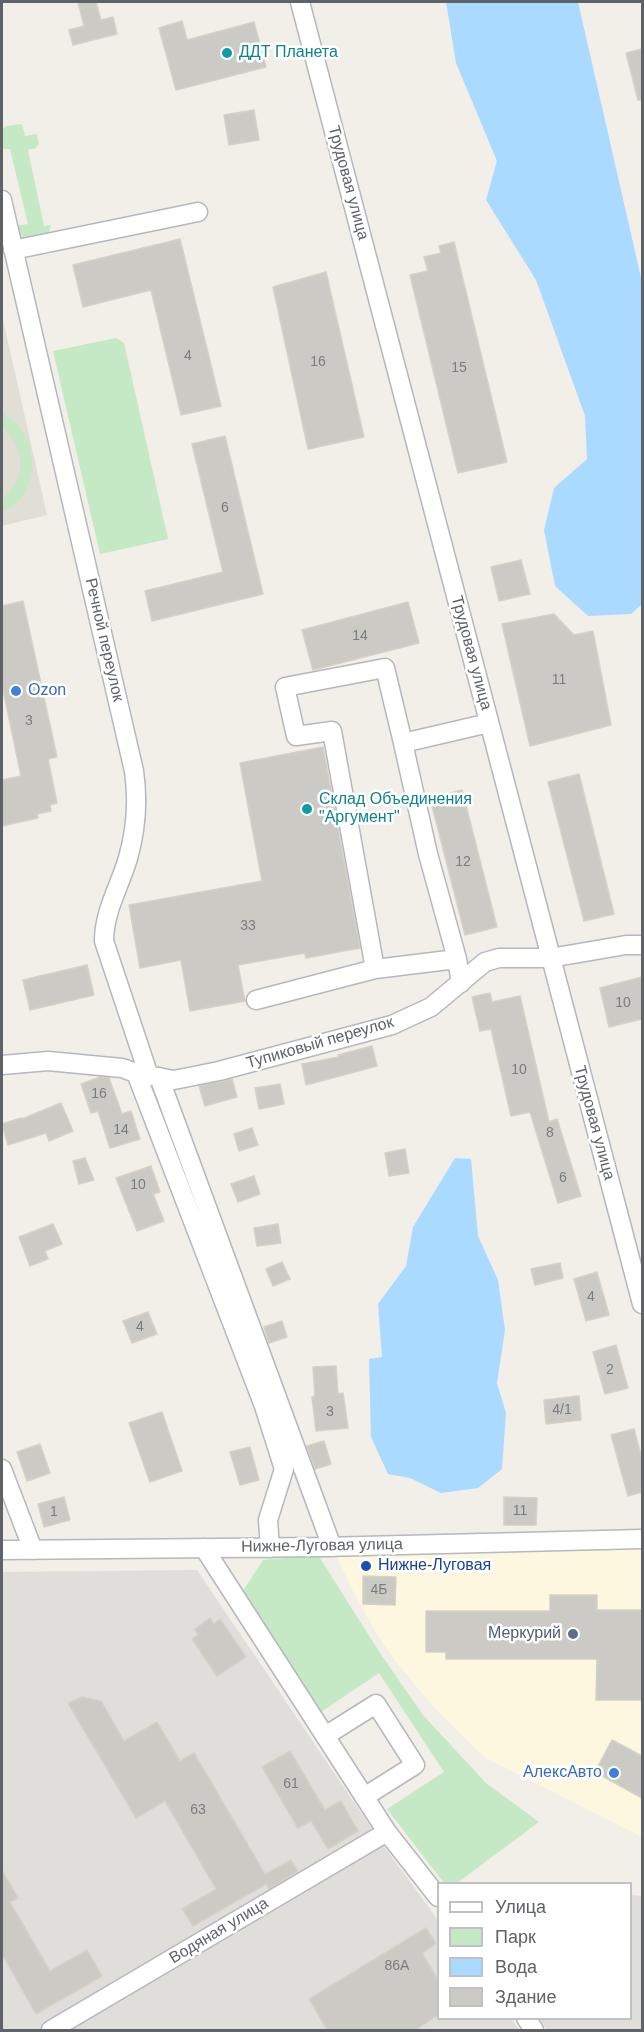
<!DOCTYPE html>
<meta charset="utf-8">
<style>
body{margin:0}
#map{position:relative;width:644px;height:2032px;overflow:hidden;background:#f1efe8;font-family:Helvetica,sans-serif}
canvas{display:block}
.frame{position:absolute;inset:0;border:3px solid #5f6368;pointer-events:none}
.legend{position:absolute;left:437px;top:1882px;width:195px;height:138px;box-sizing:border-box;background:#fff;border:2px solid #bfc1c3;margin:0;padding:8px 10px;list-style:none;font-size:18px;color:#5f6368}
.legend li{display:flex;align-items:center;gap:12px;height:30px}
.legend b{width:30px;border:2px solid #bfc1c3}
</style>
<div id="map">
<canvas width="644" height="2032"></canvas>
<div class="frame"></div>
<ul class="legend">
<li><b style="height:8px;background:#fff"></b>Улица</li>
<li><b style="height:16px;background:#c5e8c5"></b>Парк</li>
<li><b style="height:16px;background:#aadaff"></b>Вода</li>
<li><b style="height:16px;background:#cccac5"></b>Здание</li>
</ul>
</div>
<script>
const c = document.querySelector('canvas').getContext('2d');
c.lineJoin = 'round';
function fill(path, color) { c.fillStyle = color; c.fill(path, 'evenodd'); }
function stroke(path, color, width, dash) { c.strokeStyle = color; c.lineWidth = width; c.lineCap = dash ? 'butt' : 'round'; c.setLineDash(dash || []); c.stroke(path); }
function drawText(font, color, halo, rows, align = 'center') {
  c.font = font + ' Helvetica,sans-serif'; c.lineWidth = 5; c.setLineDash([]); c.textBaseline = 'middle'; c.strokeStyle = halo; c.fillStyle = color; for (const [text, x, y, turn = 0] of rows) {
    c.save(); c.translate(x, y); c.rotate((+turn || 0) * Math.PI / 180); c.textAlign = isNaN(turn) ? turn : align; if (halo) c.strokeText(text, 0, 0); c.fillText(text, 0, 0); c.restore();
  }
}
fill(new Path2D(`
 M 642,1548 L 642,1837 L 484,1757 L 430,1703 L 397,1663 L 378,1636 L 354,1593 L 336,1555 Z`), '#fef7e0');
fill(new Path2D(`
 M 197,1570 L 378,1838 L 438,1920 L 438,2018 L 511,2019 L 520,2030 L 2,2030 L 2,1572 Z
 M 631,1895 L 642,1896 L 642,2030 L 547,2030 L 539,2019 L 630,2018 Z`), '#e0deda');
fill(new Path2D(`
 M 2,315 L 47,515 L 2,526 Z`), '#e1ded6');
fill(new Path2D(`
 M 22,124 L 25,136 L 37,134 L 39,144 L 36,148 L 28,150 L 44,226 L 51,225 L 48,235 L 21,242 L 16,226 L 28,224 L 10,149 L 2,149 L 2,129 L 6,126 Z
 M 116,338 L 124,343 L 168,539 L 100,554 L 53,351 Z
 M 2,412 C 8,416 15,421 20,427 C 41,453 34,500 2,512 L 2,499 C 28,478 26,448 2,427 Z
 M 318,1555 L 380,1653 L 423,1715 L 486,1783 L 539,1822 L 457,1883 L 444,1883 L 387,1809 L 444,1772 L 379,1673 L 321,1712 L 243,1591 L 263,1560 Z`), '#c5e8c5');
fill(new Path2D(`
 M 446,2 L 578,2 L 642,282 L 642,604 L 631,614 L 588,616 L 555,586 L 544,530 L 554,488 L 587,459 L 585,416 L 536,280 L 486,200 L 497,161 L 456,63 Z
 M 455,1158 L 471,1159 L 478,1236 L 498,1280 L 505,1330 L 497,1383 L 506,1413 L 502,1469 L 478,1488 L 441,1493 L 410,1478 L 388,1474 L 371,1437 L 369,1359 L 382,1357 L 378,1304 L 406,1266 L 413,1227 Z`), '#aadaff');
const building = new Path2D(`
 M 78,2 L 96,2 L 101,20 L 113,17 L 117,34 L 73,45 L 69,30 L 84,26 Z
 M 182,21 L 187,40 L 254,22 L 266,67 L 176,90 L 159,28 Z
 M 642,49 L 642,100 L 638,100 L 626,53 Z
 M 254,110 L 259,140 L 229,145 L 224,115 Z
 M 180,239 L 221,406 L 181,415 L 151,290 L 83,307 L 73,265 Z
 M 454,242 L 507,462 L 458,473 L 410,275 L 428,271 L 424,257 L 441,253 L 439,246 Z
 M 326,272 L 364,437 L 308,449 L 273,287 Z
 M 225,436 L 263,594 L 152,621 L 145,591 L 223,572 L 192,444 Z
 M 521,560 L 530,594 L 499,601 L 491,567 Z
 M 23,601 L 57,757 L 48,759 L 57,803 L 50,805 L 51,811 L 37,814 L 38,818 L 2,826 L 2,780 L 21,776 L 2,685 L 2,606 Z
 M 408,602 L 419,643 L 313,670 L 302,630 Z
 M 554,614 L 574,635 L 593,631 L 611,725 L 530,746 L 502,624 Z
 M 323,747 L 360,948 L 306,958 L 305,953 L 238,965 L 245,1001 L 190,1011 L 181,960 L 140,968 L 129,905 L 262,881 L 240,763 Z
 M 579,774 L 614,914 L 584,921 L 548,782 Z
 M 462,790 L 497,927 L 465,935 L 430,798 Z
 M 87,965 L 94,995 L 30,1010 L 23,980 Z
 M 642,977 L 642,1019 L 609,1027 L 600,988 Z
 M 490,993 L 492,1002 L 520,996 L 549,1122 L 557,1119 L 581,1196 L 558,1203 L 530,1112 L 511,1116 L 491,1029 L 480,1031 L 472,997 Z
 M 372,1046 L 377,1066 L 306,1085 L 302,1064 L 339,1057 L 338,1055 Z
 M 100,1077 L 109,1078 L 122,1114 L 131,1111 L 140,1139 L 110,1148 L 98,1111 L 91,1113 L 81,1084 Z
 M 232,1079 L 237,1097 L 205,1106 L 199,1086 Z
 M 280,1084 L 284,1104 L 259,1109 L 255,1088 Z
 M 61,1103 L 73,1131 L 49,1141 L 46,1133 L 8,1145 L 2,1124 L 21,1118 L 22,1119 Z
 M 252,1128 L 258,1145 L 239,1151 L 234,1134 Z
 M 405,1149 L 409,1173 L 389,1176 L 385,1153 Z
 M 85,1158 L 94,1180 L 79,1184 L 73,1161 Z
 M 151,1166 L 160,1192 L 153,1194 L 164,1221 L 137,1231 L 116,1178 Z
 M 254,1176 L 260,1194 L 238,1202 L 231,1184 Z
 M 53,1224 L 62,1244 L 45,1251 L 48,1259 L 30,1266 L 19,1237 Z
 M 278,1224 L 281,1243 L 257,1246 L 254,1228 Z
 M 282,1262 L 290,1279 L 273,1286 L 266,1269 Z
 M 560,1263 L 563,1278 L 535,1285 L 531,1269 Z
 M 597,1272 L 609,1315 L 586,1321 L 574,1279 Z
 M 148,1312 L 157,1334 L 132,1343 L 123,1321 Z
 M 282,1321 L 287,1337 L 269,1343 L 264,1327 Z
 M 616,1345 L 628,1388 L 605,1394 L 593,1352 Z
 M 336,1366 L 338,1394 L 343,1393 L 348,1428 L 316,1431 L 312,1397 L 315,1396 L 313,1367 Z
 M 579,1396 L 581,1420 L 546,1424 L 544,1400 Z
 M 162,1412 L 182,1471 L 150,1482 L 129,1423 Z
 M 634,1429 L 642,1459 L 642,1492 L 628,1496 L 611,1435 Z
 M 324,1441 L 331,1464 L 315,1469 L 307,1446 Z
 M 40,1444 L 50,1473 L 27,1481 L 17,1452 Z
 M 250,1447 L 259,1480 L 240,1485 L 230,1452 Z
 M 64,1497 L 70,1520 L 44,1527 L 38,1504 Z
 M 504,1497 L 537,1498 L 536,1525 L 504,1525 Z
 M 363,1576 L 396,1577 L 395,1605 L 363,1604 Z
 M 550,1595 L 597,1595 L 597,1610 L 642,1610 L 642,1700 L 596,1700 L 597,1659 L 446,1659 L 446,1652 L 426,1652 L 426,1611 L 550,1611 Z
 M 210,1618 L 214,1624 L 220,1619 L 246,1657 L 217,1676 L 192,1639 L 198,1635 L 195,1629 Z
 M 82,1697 L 101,1701 L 124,1741 L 157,1722 L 180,1761 L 194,1753 L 265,1874 L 291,1860 L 298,1871 L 269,1889 L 266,1884 L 193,1926 L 182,1909 L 216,1889 L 165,1801 L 136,1818 L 68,1703 Z
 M 612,1740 L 642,1756 L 642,1798 L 595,1772 Z
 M 290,1751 L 325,1810 L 341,1801 L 358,1831 L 328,1849 L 311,1821 L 298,1828 L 262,1767 Z
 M 2,1870 L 18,1898 L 10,1902 L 50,1971 L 87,1950 L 102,1976 L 36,2014 L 2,1954 Z
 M 426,1928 L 436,1944 L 422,1953 L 438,1980 L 438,2015 L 414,2031 L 328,2031 L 309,1999 Z`);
fill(building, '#cccac5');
stroke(building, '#d6d1c6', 1.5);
const minor = new Path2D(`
 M 300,2 L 642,1304
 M 2,200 L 134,771 C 138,799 136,830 128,858 C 120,886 104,911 104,941 L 149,1076
 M 13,250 L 198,212
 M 403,743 L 428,854 L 457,959 L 461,983
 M 375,969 L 332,731 L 296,736 L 285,687 L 385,668 L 403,743 L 489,723
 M 256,1000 L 375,969 L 457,959
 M 2,1065 L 48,1061 L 122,1068 L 136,1073 L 174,1080 L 219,1071 L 392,1025 L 431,1007 L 485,962 L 499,958 L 550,958 L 626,945 L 642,945
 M 136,1073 L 264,1406 L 284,1469 L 268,1520 L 270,1548
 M 159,1077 L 332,1547
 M 2,1469 L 33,1550
 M 204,1548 L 387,1832 L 438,1897
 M 2,1550 L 323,1547 L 642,1539
 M 325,1736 L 376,1704 L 415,1765 L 364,1797
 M 526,2018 L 534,2030
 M 51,2030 L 387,1832`);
stroke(minor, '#b5b8bc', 21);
stroke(minor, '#fff', 18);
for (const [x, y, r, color] of [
 [227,53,6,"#0f9aa8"],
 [16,691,6,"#3f7fe0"],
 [307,809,6,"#0f9aa8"],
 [366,1566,6,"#1a4fb4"],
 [573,1634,6,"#5c6f8a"],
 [614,1773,6,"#3f7fe0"]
]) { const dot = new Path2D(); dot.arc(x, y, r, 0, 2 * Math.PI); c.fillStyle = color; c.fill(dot); stroke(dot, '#fff', 2); }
drawText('14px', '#7a7d7f', null, [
 ["4",188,356],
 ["16",318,362],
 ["15",459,368],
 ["6",225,508],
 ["14",360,636],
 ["11",559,680],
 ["3",29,721],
 ["12",463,862],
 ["33",248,926],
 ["10",623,1003],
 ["10",519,1070],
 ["16",99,1094],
 ["14",121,1130],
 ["8",550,1133],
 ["6",563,1178],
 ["10",138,1185],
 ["4",591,1297],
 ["4",140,1327],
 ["2",610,1370],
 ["4/1",562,1410],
 ["3",330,1412],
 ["11",520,1511],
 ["1",54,1512],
 ["4Б",379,1590],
 ["61",291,1784],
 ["63",198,1810],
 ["86А",397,1966]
]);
drawText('16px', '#0d838f', '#fff', [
 ["ДДТ Планета",239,53],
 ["Склад Объединения",319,800],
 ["\"Аргумент\"",319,818]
], 'left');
drawText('16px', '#5f6368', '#fff', [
 ["Трудовая улица",348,183,75],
 ["Речной переулок",104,640,77],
 ["Трудовая улица",471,653,75],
 ["Тупиковый переулок",320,1043,-16],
 ["Трудовая улица",594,1123,75],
 ["Нижне-Луговая улица",322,1546,-1],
 ["Водяная улица",219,1931,-31]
]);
drawText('16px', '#366cbe', '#fff', [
 ["Ozon",28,691],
 ["АлексАвто",602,1773,"right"]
], 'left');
drawText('16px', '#164399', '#fff', [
 ["Нижне-Луговая",378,1566]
], 'left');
drawText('16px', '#4e5e75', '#fff', [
 ["Меркурий",561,1634]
], 'right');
</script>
